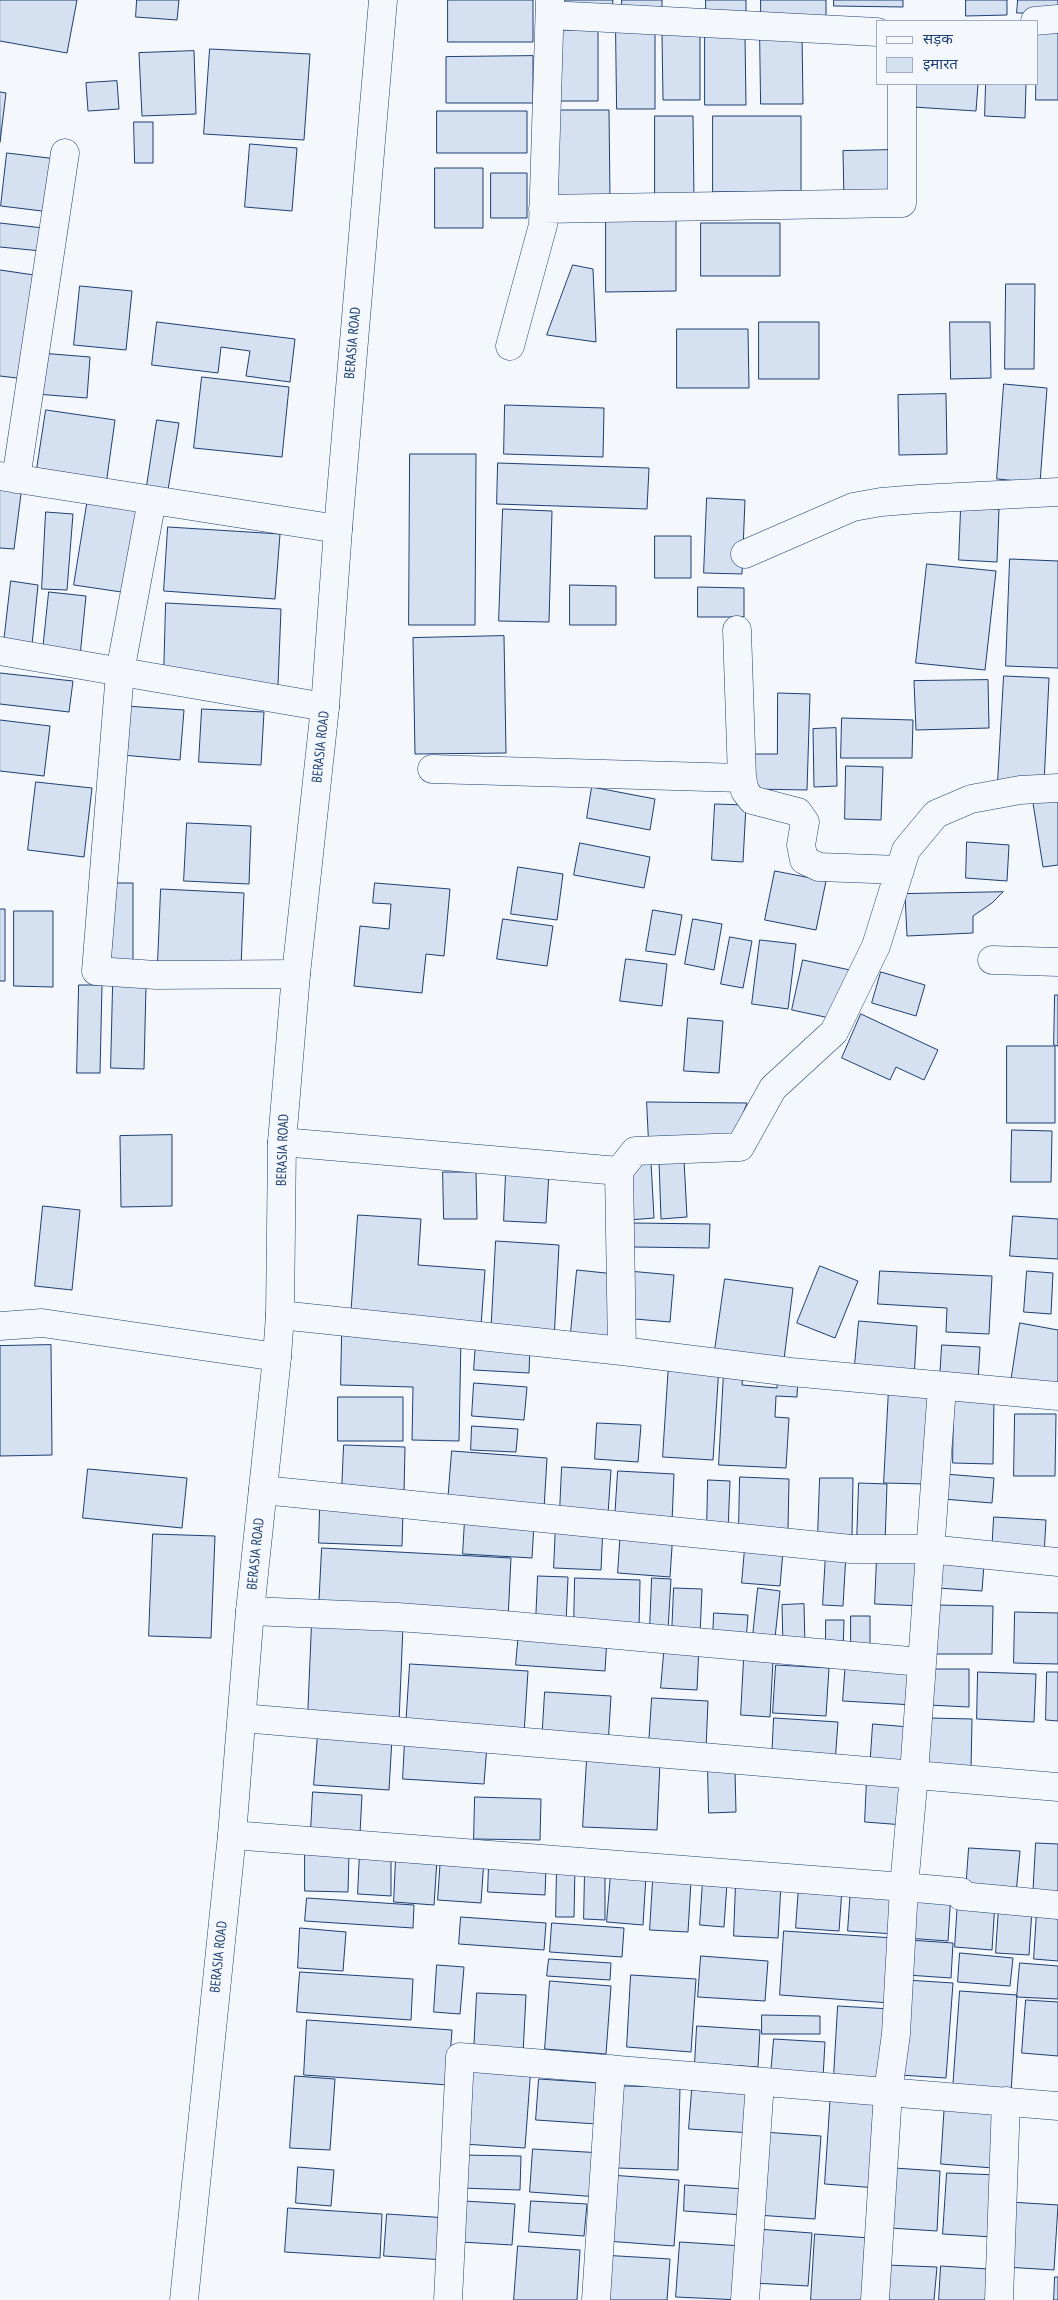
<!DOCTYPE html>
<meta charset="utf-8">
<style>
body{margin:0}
#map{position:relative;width:1058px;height:2300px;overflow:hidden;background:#f4f7fb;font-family:"PT Sans Narrow","Noto Sans Devanagari",sans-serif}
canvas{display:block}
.legend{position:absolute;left:876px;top:20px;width:162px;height:65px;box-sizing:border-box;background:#f4f7fb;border:1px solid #9eadc5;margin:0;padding:6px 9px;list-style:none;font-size:15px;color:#1d3f73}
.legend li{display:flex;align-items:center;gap:10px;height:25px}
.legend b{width:25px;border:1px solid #9eadc5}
</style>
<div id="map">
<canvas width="1058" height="2300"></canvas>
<ul class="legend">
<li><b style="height:6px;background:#f4f7fb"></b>सड़क</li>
<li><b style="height:14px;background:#d5e0f0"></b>इमारत</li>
</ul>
</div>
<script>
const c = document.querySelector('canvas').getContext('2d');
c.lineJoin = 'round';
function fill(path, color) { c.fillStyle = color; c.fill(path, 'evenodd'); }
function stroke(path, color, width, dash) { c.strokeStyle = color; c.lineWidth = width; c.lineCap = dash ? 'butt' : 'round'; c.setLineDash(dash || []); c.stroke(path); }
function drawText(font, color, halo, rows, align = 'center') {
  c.font = font + ' "PT Sans Narrow",sans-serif'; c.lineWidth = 4; c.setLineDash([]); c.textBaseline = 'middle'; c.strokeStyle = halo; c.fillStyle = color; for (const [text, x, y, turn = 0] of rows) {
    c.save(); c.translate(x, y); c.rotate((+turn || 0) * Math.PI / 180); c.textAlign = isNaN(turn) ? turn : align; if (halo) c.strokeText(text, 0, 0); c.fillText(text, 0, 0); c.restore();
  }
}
const building = new Path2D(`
 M 0,0 L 77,0 L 67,53 L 0,41 Z
 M 137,0 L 179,0 L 177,20 L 136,17 Z
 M 448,0 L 533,0 L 533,42 L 448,42 Z
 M 560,0 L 613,0 L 612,8 L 559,5 Z
 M 622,0 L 662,0 L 662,17 L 622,16 Z
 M 706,0 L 746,0 L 746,19 L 706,19 Z
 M 761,0 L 826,0 L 826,22 L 761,23 Z
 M 834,0 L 903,0 L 903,7 L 834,6 Z
 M 966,0 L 1007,0 L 1007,15 L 966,16 Z
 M 1018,0 L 1058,0 L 1058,13 L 1017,13 Z
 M 1037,27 L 1058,28 L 1058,100 L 1036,100 Z
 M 552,30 L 598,30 L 598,101 L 552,101 Z
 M 616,31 L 655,31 L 655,109 L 617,109 Z
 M 700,33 L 700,100 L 663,100 L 662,34 Z
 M 760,34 L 802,34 L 803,104 L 761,104 Z
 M 705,36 L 745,36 L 746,105 L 705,105 Z
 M 210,49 L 310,54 L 304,140 L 204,134 Z
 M 194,51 L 196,114 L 142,116 L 139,53 Z
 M 533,56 L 533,103 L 446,103 L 446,57 Z
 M 117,81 L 119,109 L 88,111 L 86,83 Z
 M 914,84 L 978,84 L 976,111 L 913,107 Z
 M 986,84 L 1026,84 L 1025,118 L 985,116 Z
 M 0,92 L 6,93 L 0,142 Z
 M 557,110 L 609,110 L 610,199 L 557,199 Z
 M 437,111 L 527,111 L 527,153 L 437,153 Z
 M 655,116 L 693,116 L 694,200 L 655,200 Z
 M 713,116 L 801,116 L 801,191 L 713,192 Z
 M 134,122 L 153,122 L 153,163 L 135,163 Z
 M 250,144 L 297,148 L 292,211 L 245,207 Z
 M 892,150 L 892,199 L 844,200 L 843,151 Z
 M 7,153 L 57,159 L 50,212 L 1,206 Z
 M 435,168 L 483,168 L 483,228 L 435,228 Z
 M 491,173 L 527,173 L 527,218 L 491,218 Z
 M 606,211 L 676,211 L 676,291 L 606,292 Z
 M 0,223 L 43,228 L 41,251 L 0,247 Z
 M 701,223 L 780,223 L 780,276 L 701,276 Z
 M 573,265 L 593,269 L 596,342 L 547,335 Z
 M 0,270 L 41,276 L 26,379 L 0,376 Z
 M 1006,284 L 1035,284 L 1034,369 L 1005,369 Z
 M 80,286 L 132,291 L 126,350 L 74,345 Z
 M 157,322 L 295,339 L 290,382 L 246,376 L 250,351 L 221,347 L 218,373 L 152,365 Z
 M 759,322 L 819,322 L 819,379 L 759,379 Z
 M 950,322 L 990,322 L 991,378 L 951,379 Z
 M 677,329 L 748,329 L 749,388 L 677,388 Z
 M 40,353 L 90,357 L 87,398 L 36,394 Z
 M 202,377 L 289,387 L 282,457 L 194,448 Z
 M 1004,384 L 1047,388 L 1040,483 L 997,479 Z
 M 946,394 L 947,454 L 899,455 L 898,395 Z
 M 505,405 L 604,408 L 603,457 L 504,454 Z
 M 46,410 L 115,420 L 105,492 L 35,482 Z
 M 157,420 L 179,423 L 167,496 L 146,492 Z
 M 410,454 L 476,454 L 475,625 L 409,625 Z
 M 498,463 L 649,468 L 647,509 L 497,504 Z
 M 0,484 L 22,486 L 14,549 L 0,548 Z
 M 88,498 L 142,507 L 128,593 L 74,585 Z
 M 707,498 L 745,500 L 742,574 L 704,573 Z
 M 961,508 L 999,509 L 997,562 L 959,560 Z
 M 503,509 L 552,511 L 549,622 L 499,621 Z
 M 46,512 L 73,514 L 67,590 L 42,589 Z
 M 168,527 L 280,534 L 275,599 L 164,591 Z
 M 655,536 L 691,536 L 691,578 L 655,578 Z
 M 1010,559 L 1058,561 L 1058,668 L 1006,666 Z
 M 927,564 L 996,571 L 985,670 L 916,663 Z
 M 11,581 L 38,585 L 32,645 L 4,642 Z
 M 570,585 L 616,586 L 616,625 L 570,625 Z
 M 698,587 L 744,588 L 744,617 L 698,617 Z
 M 49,592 L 86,596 L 80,656 L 43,650 Z
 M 166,603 L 281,609 L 278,685 L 164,676 Z
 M 504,636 L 506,753 L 415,754 L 413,638 Z
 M 0,673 L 73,681 L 69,712 L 0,704 Z
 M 1004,676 L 1049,678 L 1044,784 L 998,782 Z
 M 988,680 L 989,728 L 916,730 L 914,681 Z
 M 778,693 L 810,694 L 807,790 L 750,789 L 751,754 L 777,754 Z
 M 126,706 L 184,710 L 180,760 L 122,755 Z
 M 202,709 L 264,712 L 261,765 L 199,762 Z
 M 842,718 L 913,720 L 912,758 L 841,758 Z
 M 0,720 L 50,726 L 44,776 L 0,771 Z
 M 836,728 L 837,786 L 814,787 L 813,729 Z
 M 846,766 L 883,767 L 881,820 L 845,819 Z
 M 36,782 L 92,788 L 84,857 L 28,850 Z
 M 592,787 L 655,799 L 650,830 L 587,818 Z
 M 1058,799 L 1058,865 L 1043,867 L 1033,803 Z
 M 715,804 L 746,805 L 743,862 L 712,860 Z
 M 187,823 L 251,826 L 249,884 L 184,881 Z
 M 967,842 L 1009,845 L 1007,881 L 966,878 Z
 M 580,843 L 650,857 L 644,888 L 574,875 Z
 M 518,867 L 563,874 L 557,920 L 511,914 Z
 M 775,871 L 826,881 L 816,930 L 765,920 Z
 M 107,883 L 133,883 L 133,960 L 106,960 Z
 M 375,883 L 450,889 L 444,956 L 426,954 L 422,993 L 354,986 L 360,926 L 389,929 L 391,904 L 373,903 Z
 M 161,889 L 244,893 L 241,967 L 158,962 Z
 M 1003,892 L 992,903 L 973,916 L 973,933 L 907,936 L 905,894 Z
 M 0,909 L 5,909 L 5,981 L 0,981 Z
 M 653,910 L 682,915 L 675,955 L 646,951 Z
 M 14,911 L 53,911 L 53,987 L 14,986 Z
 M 503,919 L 553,926 L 547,966 L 497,959 Z
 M 693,919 L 722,924 L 714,970 L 685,964 Z
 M 730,937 L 752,941 L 743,988 L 721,984 Z
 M 760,940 L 796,944 L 788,1009 L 752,1004 Z
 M 626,959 L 667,964 L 662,1006 L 620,1001 Z
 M 803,960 L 850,970 L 839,1020 L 792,1010 Z
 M 881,972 L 925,985 L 916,1016 L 872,1003 Z
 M 79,985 L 102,985 L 100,1073 L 77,1073 Z
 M 113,985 L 146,986 L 144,1069 L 111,1068 Z
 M 1055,995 L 1058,995 L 1058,1046 L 1054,1045 Z
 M 861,1014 L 938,1050 L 924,1080 L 896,1067 L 890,1080 L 842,1058 Z
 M 688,1018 L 723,1021 L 719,1073 L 684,1071 Z
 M 1007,1046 L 1055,1046 L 1055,1123 L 1007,1123 Z
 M 647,1102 L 747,1103 L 733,1140 L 649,1143 Z
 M 1012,1130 L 1052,1131 L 1051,1182 L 1011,1182 Z
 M 172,1135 L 172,1206 L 121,1207 L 120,1136 Z
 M 684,1160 L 687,1217 L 661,1219 L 659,1161 Z
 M 651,1162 L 654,1218 L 629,1220 L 626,1164 Z
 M 443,1172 L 476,1172 L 477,1219 L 444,1219 Z
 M 506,1172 L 549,1173 L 546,1223 L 504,1221 Z
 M 43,1206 L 80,1210 L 72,1290 L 35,1286 Z
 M 358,1215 L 421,1219 L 418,1265 L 485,1270 L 481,1326 L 351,1317 Z
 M 1013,1216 L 1058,1219 L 1058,1259 L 1010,1256 Z
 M 633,1223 L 710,1224 L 709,1248 L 633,1247 Z
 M 496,1241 L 559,1245 L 554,1340 L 491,1336 Z
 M 820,1266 L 858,1281 L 835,1338 L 797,1323 Z
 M 577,1270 L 615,1274 L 608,1345 L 570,1342 Z
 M 628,1271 L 674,1275 L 670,1322 L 623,1318 Z
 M 880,1271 L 992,1276 L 989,1334 L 946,1332 L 947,1308 L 878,1304 Z
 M 1027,1271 L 1053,1273 L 1051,1314 L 1024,1312 Z
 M 725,1279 L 793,1288 L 784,1359 L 715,1350 Z
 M 859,1321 L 917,1326 L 914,1379 L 854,1375 Z
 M 1020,1323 L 1058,1330 L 1058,1390 L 1011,1382 Z
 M 342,1334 L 461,1337 L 459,1441 L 412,1440 L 413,1387 L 341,1385 Z
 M 476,1342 L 530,1344 L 529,1373 L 474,1370 Z
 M 51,1345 L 52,1455 L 0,1456 L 0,1346 Z
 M 942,1345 L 980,1347 L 978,1381 L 940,1379 Z
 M 669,1363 L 719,1366 L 713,1460 L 663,1457 Z
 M 724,1371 L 743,1373 L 742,1385 L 777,1388 L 778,1375 L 798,1376 L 797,1397 L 776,1396 L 775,1417 L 789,1418 L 786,1468 L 719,1465 Z
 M 474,1383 L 527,1387 L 524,1420 L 472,1416 Z
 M 889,1388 L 930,1389 L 925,1484 L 884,1483 Z
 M 338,1397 L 403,1397 L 403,1441 L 338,1441 Z
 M 954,1397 L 994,1398 L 993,1464 L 953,1463 Z
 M 1015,1414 L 1056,1414 L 1055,1476 L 1014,1476 Z
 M 597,1423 L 641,1425 L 638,1462 L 595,1459 Z
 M 472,1426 L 518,1429 L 516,1452 L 471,1450 Z
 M 344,1445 L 405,1447 L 404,1493 L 342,1491 Z
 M 452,1451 L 547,1458 L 544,1509 L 448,1502 Z
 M 562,1467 L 611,1470 L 608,1514 L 560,1511 Z
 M 88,1469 L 187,1478 L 182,1528 L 83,1518 Z
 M 618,1471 L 674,1474 L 672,1522 L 615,1519 Z
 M 945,1474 L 994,1478 L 992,1503 L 943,1499 Z
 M 740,1477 L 789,1479 L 788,1529 L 739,1527 Z
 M 820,1478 L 853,1478 L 852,1536 L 818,1536 Z
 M 708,1480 L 730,1481 L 728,1531 L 707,1530 Z
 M 859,1483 L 887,1484 L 885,1543 L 857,1542 Z
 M 320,1509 L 403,1511 L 402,1546 L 319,1543 Z
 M 994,1517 L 1046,1520 L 1044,1555 L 992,1553 Z
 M 465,1519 L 534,1524 L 532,1558 L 463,1554 Z
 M 556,1523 L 603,1525 L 601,1570 L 554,1568 Z
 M 621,1528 L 673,1532 L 670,1577 L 618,1573 Z
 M 153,1534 L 215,1536 L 211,1638 L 149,1636 Z
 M 322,1548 L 511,1558 L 508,1619 L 319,1609 Z
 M 745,1548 L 783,1551 L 780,1586 L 742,1583 Z
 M 826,1553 L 846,1554 L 843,1606 L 823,1605 Z
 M 877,1557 L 925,1559 L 923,1606 L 875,1604 Z
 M 940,1561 L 984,1564 L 982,1591 L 938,1588 Z
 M 538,1576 L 568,1577 L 566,1623 L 536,1622 Z
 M 575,1578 L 640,1580 L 639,1630 L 574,1628 Z
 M 652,1578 L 671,1579 L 668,1630 L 650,1629 Z
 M 674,1588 L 702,1589 L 700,1635 L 672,1634 Z
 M 758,1588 L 780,1591 L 775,1638 L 753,1636 Z
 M 804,1604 L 805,1647 L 783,1647 L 782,1605 Z
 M 934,1605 L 993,1606 L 992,1654 L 934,1654 Z
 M 1015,1612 L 1058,1613 L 1058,1664 L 1014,1663 Z
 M 714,1613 L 748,1615 L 746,1641 L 713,1639 Z
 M 851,1616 L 870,1616 L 870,1653 L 851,1653 Z
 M 826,1620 L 844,1620 L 843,1652 L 826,1652 Z
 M 312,1622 L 403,1626 L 399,1722 L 308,1718 Z
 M 519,1631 L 607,1637 L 605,1671 L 516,1665 Z
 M 665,1642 L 699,1645 L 697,1690 L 661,1688 Z
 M 744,1659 L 773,1661 L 770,1717 L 741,1715 Z
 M 846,1660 L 916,1664 L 914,1705 L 843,1701 Z
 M 410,1664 L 528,1671 L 524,1734 L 406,1727 Z
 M 776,1665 L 829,1668 L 826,1716 L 773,1713 Z
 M 928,1669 L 969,1669 L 969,1707 L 928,1705 Z
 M 978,1672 L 1036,1674 L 1034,1722 L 977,1719 Z
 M 1047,1672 L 1058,1672 L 1058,1721 L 1046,1720 Z
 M 545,1692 L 611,1696 L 608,1746 L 542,1742 Z
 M 652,1698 L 708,1701 L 706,1749 L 649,1745 Z
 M 774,1718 L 838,1722 L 835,1763 L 772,1759 Z
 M 929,1718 L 972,1719 L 971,1769 L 929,1768 Z
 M 873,1724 L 909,1727 L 906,1771 L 870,1769 Z
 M 318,1734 L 392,1738 L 389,1790 L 314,1785 Z
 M 405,1740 L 487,1745 L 484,1784 L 403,1779 Z
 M 587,1759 L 660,1762 L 657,1830 L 583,1827 Z
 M 708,1771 L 735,1771 L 736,1812 L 709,1813 Z
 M 867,1778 L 906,1780 L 904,1825 L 865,1822 Z
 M 313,1792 L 362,1795 L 360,1833 L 311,1830 Z
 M 475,1797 L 541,1799 L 540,1840 L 474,1839 Z
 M 1036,1843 L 1058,1844 L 1058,1899 L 1033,1898 Z
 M 969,1848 L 1020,1851 L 1016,1894 L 966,1890 Z
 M 360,1851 L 391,1852 L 391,1896 L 358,1894 Z
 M 305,1852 L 349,1853 L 348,1892 L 305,1891 Z
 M 441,1856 L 484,1859 L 481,1903 L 438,1900 Z
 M 396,1858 L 437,1860 L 434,1905 L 394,1902 Z
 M 489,1864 L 546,1867 L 545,1895 L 488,1892 Z
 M 557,1865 L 575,1866 L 574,1917 L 556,1917 Z
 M 585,1870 L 605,1870 L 605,1920 L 584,1919 Z
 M 611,1873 L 646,1876 L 643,1925 L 607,1922 Z
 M 653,1880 L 691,1881 L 688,1932 L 650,1930 Z
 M 703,1881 L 727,1883 L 724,1927 L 700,1925 Z
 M 736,1882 L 781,1884 L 778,1938 L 734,1936 Z
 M 799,1886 L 842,1889 L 839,1931 L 796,1928 Z
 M 851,1887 L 898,1890 L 895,1934 L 848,1931 Z
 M 909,1889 L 951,1892 L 948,1941 L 906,1938 Z
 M 307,1898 L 414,1905 L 413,1928 L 305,1921 Z
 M 958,1900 L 995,1902 L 992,1950 L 955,1947 Z
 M 999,1906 L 1032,1909 L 1029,1955 L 996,1953 Z
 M 1037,1911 L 1058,1913 L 1058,1961 L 1034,1959 Z
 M 461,1917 L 546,1923 L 544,1950 L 459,1944 Z
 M 552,1923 L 624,1928 L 622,1957 L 550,1952 Z
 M 300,1928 L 346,1932 L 343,1971 L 298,1968 Z
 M 784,1931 L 894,1938 L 890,2003 L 780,1995 Z
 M 909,1940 L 953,1943 L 951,1978 L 907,1975 Z
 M 960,1953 L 1013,1958 L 1010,1986 L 958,1982 Z
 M 701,1956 L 768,1961 L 765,2001 L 698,1997 Z
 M 549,1959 L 611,1963 L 610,1980 L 547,1976 Z
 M 1020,1963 L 1058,1966 L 1058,1999 L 1017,1997 Z
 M 437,1965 L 464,1967 L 460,2014 L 434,2012 Z
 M 300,1972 L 413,1979 L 411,2020 L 297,2012 Z
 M 631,1975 L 696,1979 L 691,2052 L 627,2047 Z
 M 906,1980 L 953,1983 L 946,2078 L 900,2075 Z
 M 550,1981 L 611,1986 L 606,2054 L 545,2049 Z
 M 960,1991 L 1017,1995 L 1011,2093 L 953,2089 Z
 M 477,1993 L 526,1995 L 523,2054 L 474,2052 Z
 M 1026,2000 L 1058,2002 L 1058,2056 L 1022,2053 Z
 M 838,2006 L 891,2009 L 886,2080 L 834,2076 Z
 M 762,2015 L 820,2016 L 820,2034 L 762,2034 Z
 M 307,2020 L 452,2030 L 448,2085 L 304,2075 Z
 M 697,2026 L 760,2030 L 758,2067 L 695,2063 Z
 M 774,2039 L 825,2042 L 823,2078 L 771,2074 Z
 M 468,2062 L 531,2066 L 525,2148 L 463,2144 Z
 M 295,2076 L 335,2079 L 330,2150 L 290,2148 Z
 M 539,2079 L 600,2083 L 597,2124 L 536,2120 Z
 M 620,2086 L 680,2087 L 678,2170 L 618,2168 Z
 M 692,2090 L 755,2094 L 752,2133 L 689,2129 Z
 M 831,2091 L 883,2094 L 877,2188 L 825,2184 Z
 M 945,2101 L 997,2105 L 993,2168 L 941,2164 Z
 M 763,2132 L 821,2136 L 815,2219 L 757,2215 Z
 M 533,2149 L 603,2153 L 599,2197 L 530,2192 Z
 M 461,2155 L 521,2156 L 520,2190 L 460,2188 Z
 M 298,2167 L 334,2170 L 331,2206 L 296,2203 Z
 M 894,2168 L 940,2171 L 937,2231 L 890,2228 Z
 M 947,2173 L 998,2175 L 993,2237 L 943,2234 Z
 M 610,2175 L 679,2180 L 674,2246 L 606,2241 Z
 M 685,2185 L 745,2189 L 743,2215 L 684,2211 Z
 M 464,2201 L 515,2204 L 512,2245 L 461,2242 Z
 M 531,2201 L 587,2204 L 584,2236 L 529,2232 Z
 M 1010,2202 L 1058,2205 L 1054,2270 L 1006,2267 Z
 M 288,2208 L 382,2214 L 380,2258 L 285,2252 Z
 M 387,2214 L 448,2218 L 445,2260 L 384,2256 Z
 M 757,2229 L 812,2233 L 808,2286 L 753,2283 Z
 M 815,2234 L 870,2238 L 866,2300 L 811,2300 Z
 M 680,2242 L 743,2246 L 740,2300 L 676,2297 Z
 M 518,2246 L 580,2250 L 577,2300 L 514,2300 Z
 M 601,2255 L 670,2259 L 667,2300 L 598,2300 Z
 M 886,2265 L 937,2267 L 934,2300 L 884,2300 Z
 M 941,2266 L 988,2269 L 986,2300 L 939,2300 Z
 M 1055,2277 L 1058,2277 L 1058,2300 L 1054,2300 Z`);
fill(building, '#d5e0f0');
stroke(building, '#1d3f73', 1);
const minor = new Path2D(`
 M 550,15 L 877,32
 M 1035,21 L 1058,19
 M 543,209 L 902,203 L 902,84
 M 510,346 L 543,225 L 550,0
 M 0,476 L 338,529
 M 16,479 L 65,153
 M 152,500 L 120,672 L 96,971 L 156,975 L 296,974
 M 745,554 L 853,507 L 881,502 L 919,499 L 1058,492
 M 737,630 L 742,778 L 745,791 L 752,800 L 798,812 L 805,822 L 801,845 L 804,860 L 819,867 L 900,870
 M 0,651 L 325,707
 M 432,769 L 742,778
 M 992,960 L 1058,962
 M 282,1142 L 619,1171
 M 280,1315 L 622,1351 L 791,1372 L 1058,1396
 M 0,1326 L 42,1323 L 277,1357
 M 622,1351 L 619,1171 L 635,1151 L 740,1147 L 773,1088 L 834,1032 L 876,946 L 906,850 L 936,814 L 971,799 L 1020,790 L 1058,788
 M 263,1490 L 851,1549 L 929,1549 L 1058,1562
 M 250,1611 L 397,1617 L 493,1624 L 921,1662
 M 242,1718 L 1058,1787
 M 232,1835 L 904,1887 L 961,1892 L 961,1896 L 1058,1905
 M 448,2300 L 460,2057 L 1058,2106
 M 596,2300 L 611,2069
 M 745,2300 L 760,2082
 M 875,2300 L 888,2092 L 896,2034 L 904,1887 L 914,1774 L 942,1387
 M 999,2300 L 1006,2101`);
const major = new Path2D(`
 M 184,2300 L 232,1835 L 250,1611 L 277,1357 L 280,1315 L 282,1142 L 296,974 L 325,707 L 338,529 L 383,0`);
stroke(minor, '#1d3f73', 29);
stroke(major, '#1d3f73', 29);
stroke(minor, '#f4f7fb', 28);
stroke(major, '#f4f7fb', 28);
drawText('14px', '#1d3f73', '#f4f7fb', [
 ["BERASIA ROAD",353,343,-85],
 ["BERASIA ROAD",321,747,-84],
 ["BERASIA ROAD",283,1150,-88],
 ["BERASIA ROAD",256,1554,-84],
 ["BERASIA ROAD",219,1957,-84]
]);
</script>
